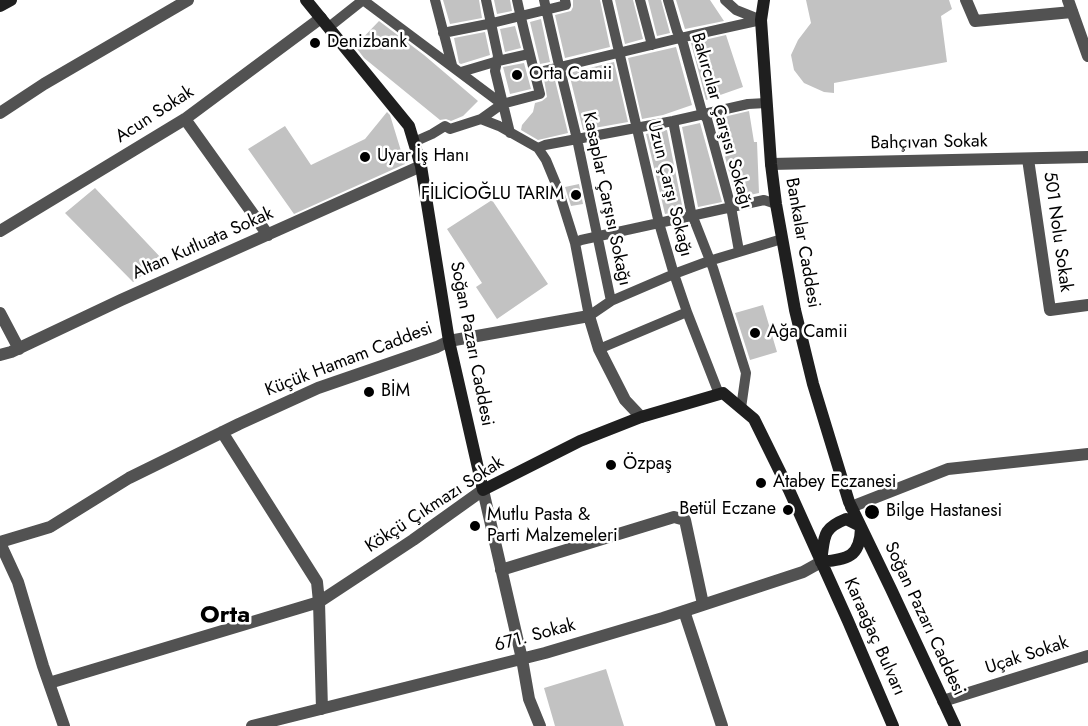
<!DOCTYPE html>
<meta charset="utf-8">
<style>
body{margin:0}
canvas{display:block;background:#fff}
</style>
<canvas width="1088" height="726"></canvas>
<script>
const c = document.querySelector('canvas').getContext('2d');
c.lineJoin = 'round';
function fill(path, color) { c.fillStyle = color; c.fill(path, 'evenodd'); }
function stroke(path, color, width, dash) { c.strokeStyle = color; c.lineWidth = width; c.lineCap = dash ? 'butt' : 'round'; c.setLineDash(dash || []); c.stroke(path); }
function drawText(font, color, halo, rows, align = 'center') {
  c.font = font + ' Jost,sans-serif'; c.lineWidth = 5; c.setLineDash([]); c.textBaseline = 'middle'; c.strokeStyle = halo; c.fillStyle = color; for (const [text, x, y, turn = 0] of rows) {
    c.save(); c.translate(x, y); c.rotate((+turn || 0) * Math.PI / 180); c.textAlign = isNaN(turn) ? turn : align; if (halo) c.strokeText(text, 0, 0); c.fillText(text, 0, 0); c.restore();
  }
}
fill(new Path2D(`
 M 443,0 L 479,0 L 482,18 L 450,24 Z
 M 494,0 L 510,0 L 512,11 L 497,14 Z
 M 573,0 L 600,0 L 610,47 L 565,58 L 555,15 L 571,11 L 573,7 Z
 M 615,0 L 633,0 L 643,39 L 625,44 Z
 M 648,0 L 661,0 L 670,33 L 657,36 Z
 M 676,0 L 710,0 L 724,21 L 685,29 Z
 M 806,0 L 949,0 L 952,9 L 941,16 L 947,62 L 834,83 L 834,93 L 824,92 L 804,83 L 794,70 L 791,55 L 798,40 L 811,23 Z
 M 541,19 L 550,62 L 540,64 L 530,22 Z
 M 379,21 L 424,55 L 478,101 L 463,116 L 451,121 L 446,119 L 440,120 L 364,58 L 355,46 Z
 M 515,26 L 521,48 L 505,52 L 500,29 Z
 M 485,32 L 490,55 L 461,64 L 459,63 L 454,38 Z
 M 726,35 L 743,87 L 706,100 L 691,43 Z
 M 676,47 L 692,105 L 663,115 L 642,119 L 628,58 Z
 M 614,62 L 628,122 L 583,130 L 569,73 Z
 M 524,63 L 531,89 L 510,94 L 503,67 Z
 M 554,76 L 568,133 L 538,140 L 521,130 L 522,125 L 533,112 L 535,103 L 542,101 L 547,97 L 544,79 Z
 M 749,111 L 754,142 L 757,142 L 759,193 L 736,198 L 715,119 Z
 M 387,112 L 390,115 L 405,164 L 294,214 L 248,149 L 285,126 L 311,165 L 365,139 Z
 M 700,123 L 722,202 L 698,207 L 682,127 Z
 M 667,130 L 683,210 L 665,214 L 646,134 Z
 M 579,184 L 583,204 L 571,206 L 565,187 Z
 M 95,188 L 163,260 L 133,282 L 65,213 Z
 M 492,200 L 548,284 L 497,319 L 476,287 L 482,283 L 447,229 Z
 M 763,305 L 777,352 L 750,360 L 735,313 Z
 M 606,669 L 624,726 L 555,726 L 544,688 Z`), '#c2c2c2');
stroke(new Path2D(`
 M 363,0 L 502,104
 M 435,0 L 452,65
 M 486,0 L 498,56 L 495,71 L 510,133
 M 544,0 L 558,61 L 577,139 L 611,301
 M 607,0 L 659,223 L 673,271 L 687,312 L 719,394
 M 640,0 L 652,45
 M 668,0 L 677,31 L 683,43 L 702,112 L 707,119 L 731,207 L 739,251
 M 725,0 L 736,10 L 761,20
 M 329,27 L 363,0
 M 443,33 L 488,24 L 566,5 L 565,0
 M 461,72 L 498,61 L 529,54
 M 535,73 L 680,38 L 761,20
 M 481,119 L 502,104 L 540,94 C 532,63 524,32 517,0
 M 673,121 L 691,212 L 713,268 L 746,373 L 741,408
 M 414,142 L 432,134 L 445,126 L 450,129 L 481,119 L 499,126 L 538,148 L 546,160 L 558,189 L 575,243 L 589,316 L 611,301 L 674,274 L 709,261 L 782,239
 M 538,148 L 545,145 L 673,121 L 748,104 L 766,103
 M 575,243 L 581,240 L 764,200 L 776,204
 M 599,349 L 687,312`), '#525252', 10);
stroke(new Path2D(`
 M 966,0 L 975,21 L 1072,12
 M 0,113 L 44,84 L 188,0
 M 185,119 L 268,235
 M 1028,159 L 1050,310 L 1088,305
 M 0,231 L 185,119 L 321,18
 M 0,313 L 19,349
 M 0,355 L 11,352 L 121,300 L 421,166
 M 222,432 L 317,582 L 319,602 L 322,709
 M 851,507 L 948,469 L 1088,454
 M 0,542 L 50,527 L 129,478 L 239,424 L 318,388 L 437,347 L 449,341 L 589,316 L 599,349 L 625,400 L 641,417
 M 0,543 L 18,582 L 43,666 L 64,726
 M 501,570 L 674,517 L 685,520 L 703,604
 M 684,611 L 722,726
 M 49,683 L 319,602 L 413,540 L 483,490 L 522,659 L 529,699 L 540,726
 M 943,701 L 1088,656
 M 252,726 L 545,653 L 663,618 L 803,572 L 821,562`), '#525252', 12);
stroke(new Path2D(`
 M 1068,0 L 1088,56
 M 771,164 L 1088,157`), '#525252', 12);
stroke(new Path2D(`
 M 306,0 L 409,126 L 421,166 L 449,341 L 483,490 L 580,441 L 641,417 L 723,393 L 754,419 L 789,490 L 848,621 L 893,726
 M 764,0 L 761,20 L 771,164 L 776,204 L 795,310 L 813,384 L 849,502 L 891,589 L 955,726
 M 0,6 L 11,0
 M 821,561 C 825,537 821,529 846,519 L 860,526
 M 821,562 C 847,559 860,558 861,528`), '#1f1f1f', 12);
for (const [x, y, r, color] of [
 [315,43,6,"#000"],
 [517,75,6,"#000"],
 [365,157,6,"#000"],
 [576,195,6,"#000"],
 [755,333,6,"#000"],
 [369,392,6,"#000"],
 [611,465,6,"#000"],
 [761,483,6,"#000"],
 [788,510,6,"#000"],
 [872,512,8,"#000"],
 [475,526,6,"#000"]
]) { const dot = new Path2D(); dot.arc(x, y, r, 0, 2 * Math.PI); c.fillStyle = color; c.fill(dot); stroke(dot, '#fff', 2); }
drawText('18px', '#000', '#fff', [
 ["Denizbank",327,43],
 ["Orta Camii",529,75],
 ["Uyar İş Hanı",377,157],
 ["FİLİCİOĞLU TARIM",564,195,"right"],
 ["Ağa Camii",767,333],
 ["BİM",381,392],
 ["Özpaş",623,465],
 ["Atabey Eczanesi",773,483],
 ["Betül Eczane",776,510,"right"],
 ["Bilge Hastanesi",886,512],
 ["Mutlu Pasta &",487,516],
 ["Parti Malzemeleri",487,537]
], 'left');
drawText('18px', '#000', '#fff', [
 ["Acun Sokak",155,115,-33],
 ["Bakırcılar Çarşısı Sokağı",721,121,74],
 ["Bahçıvan Sokak",929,143,-1],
 ["Uzun Çarşı Sokağı",669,189,76],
 ["Kasaplar Çarşısı Sokağı",606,199,78],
 ["501 Nolu Sokak",1057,232,82],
 ["Bankalar Caddesi",802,243,80],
 ["Altan Kutluata Sokak",203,244,-24],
 ["Soğan Pazarı Caddesi",471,344,79],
 ["Küçük Hamam Caddesi",349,360,-21],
 ["Kökçü Çıkmazı Sokak",435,505,-33],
 ["Soğan Pazarı Caddesi",924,619,65],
 ["671. Sokak",535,636,-15],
 ["Karaağaç Bulvarı",874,637,66],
 ["Uçak Sokak",1027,656,-18]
]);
drawText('bold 24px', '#000', '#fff', [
 ["Orta",225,616]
]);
</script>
